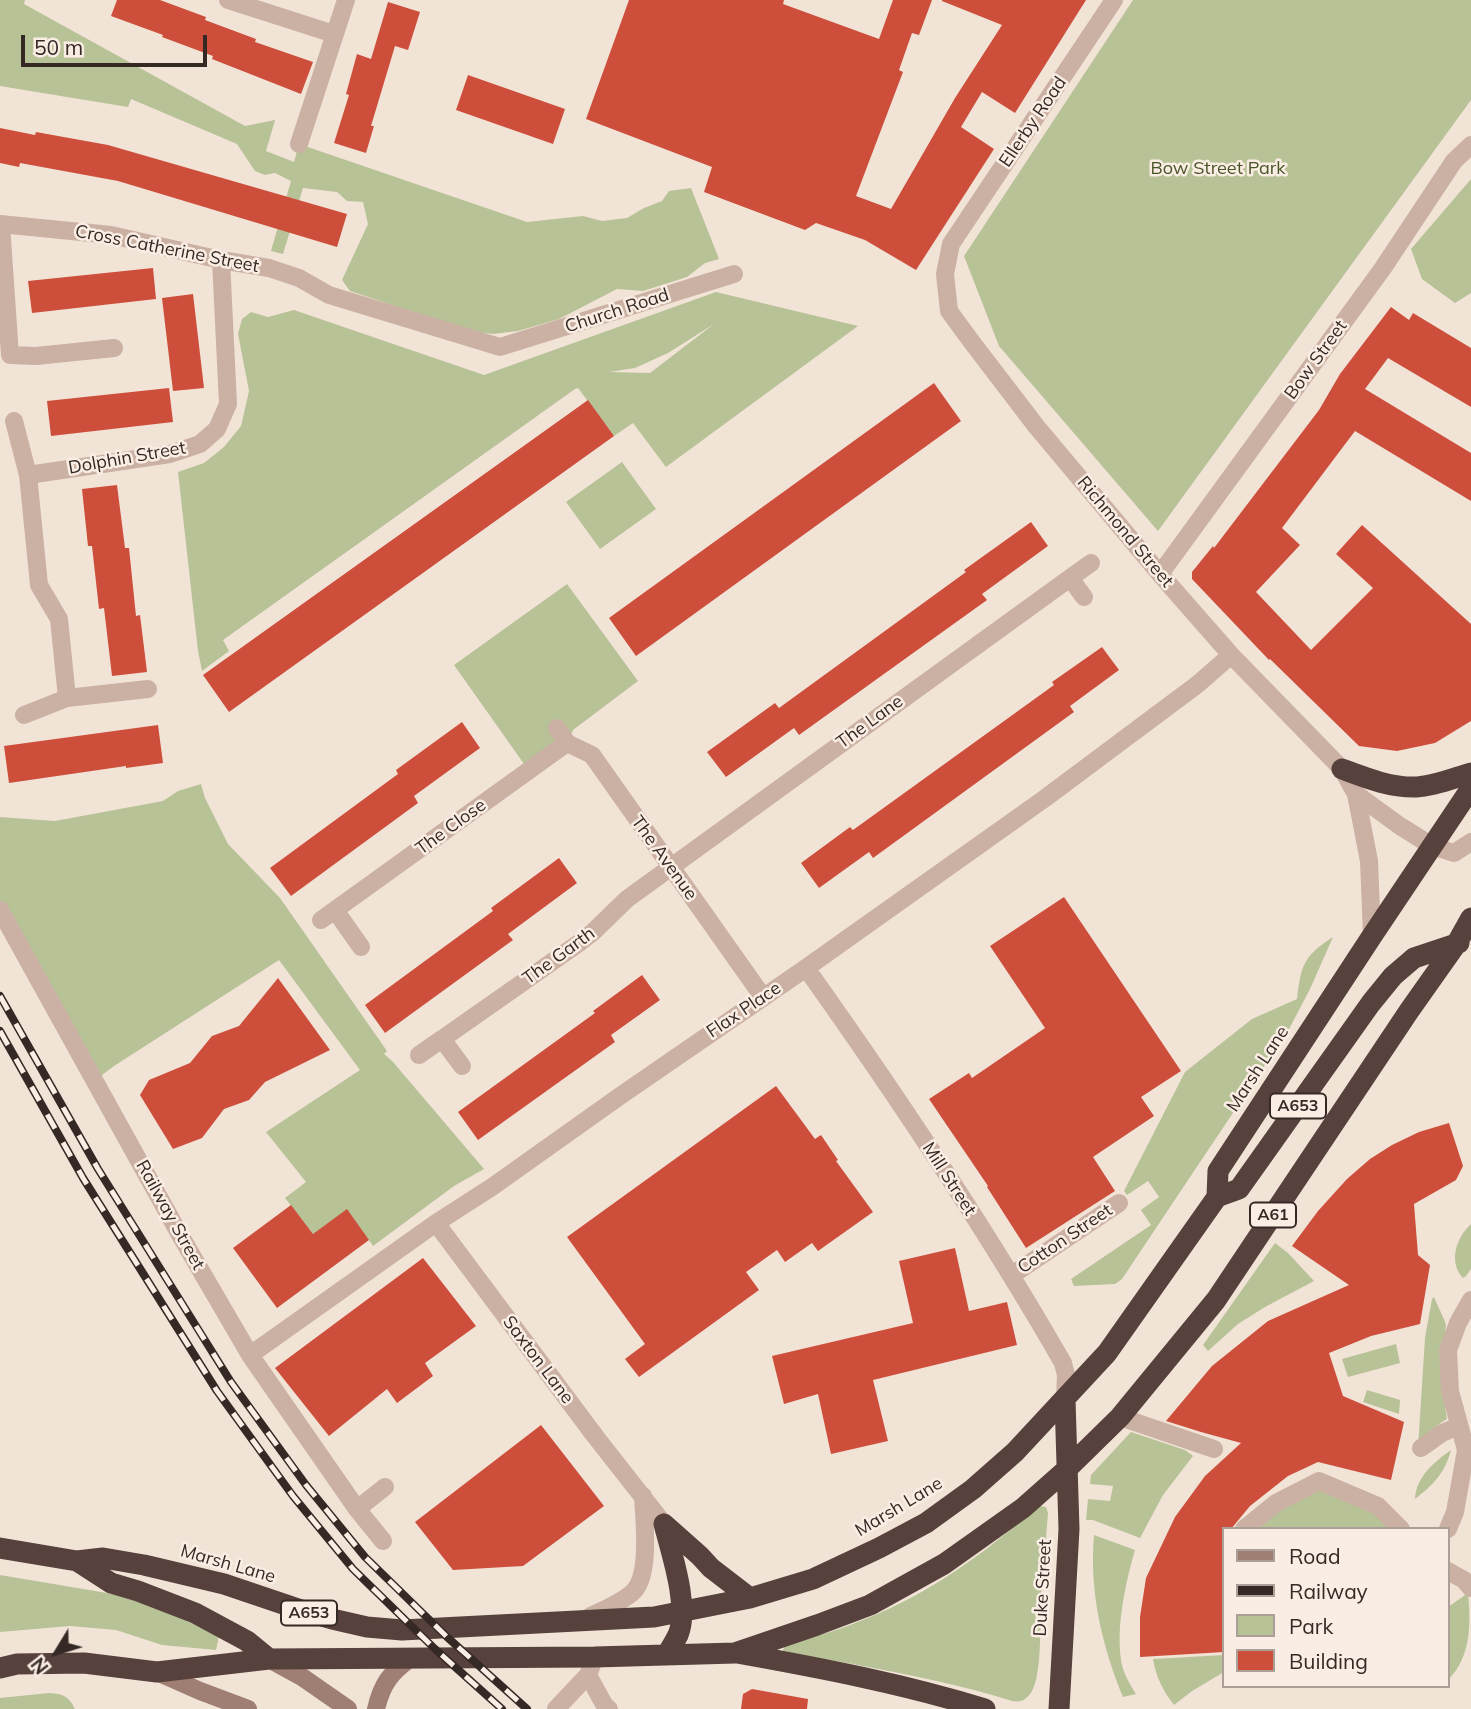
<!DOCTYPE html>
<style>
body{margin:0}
#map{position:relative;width:1471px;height:1709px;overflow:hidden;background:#f2e3d7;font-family:Mulish,sans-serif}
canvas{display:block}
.legend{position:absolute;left:1222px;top:1527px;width:228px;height:161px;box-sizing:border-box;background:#faeee4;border:2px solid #ab9f98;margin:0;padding:9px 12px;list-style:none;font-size:21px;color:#352925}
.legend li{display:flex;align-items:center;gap:14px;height:35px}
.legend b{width:35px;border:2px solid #ab9f98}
.north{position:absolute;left:21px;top:1618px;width:70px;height:70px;-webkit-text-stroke:5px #faeee4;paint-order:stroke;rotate:232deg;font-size:19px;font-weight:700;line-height:28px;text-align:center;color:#352925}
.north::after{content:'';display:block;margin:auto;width:24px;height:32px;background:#352925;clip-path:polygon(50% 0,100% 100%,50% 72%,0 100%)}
.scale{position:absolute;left:21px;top:35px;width:186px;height:32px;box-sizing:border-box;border:4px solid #352925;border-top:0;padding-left:9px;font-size:21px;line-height:24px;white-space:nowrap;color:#352925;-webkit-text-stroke:5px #faeee4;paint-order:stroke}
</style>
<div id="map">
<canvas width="1471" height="1709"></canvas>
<ul class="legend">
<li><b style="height:9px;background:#9f7f74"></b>Road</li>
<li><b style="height:9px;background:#352925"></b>Railway</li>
<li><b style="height:19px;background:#b8c297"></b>Park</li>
<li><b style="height:19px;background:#cd4f3b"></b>Building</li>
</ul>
<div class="north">N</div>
<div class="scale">50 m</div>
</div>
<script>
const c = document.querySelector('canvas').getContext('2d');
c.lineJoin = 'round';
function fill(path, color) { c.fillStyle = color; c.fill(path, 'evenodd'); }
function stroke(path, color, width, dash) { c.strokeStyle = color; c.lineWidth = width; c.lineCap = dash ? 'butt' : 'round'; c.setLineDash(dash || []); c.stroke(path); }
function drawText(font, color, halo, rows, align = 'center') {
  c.font = font + ' Mulish,sans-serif'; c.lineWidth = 5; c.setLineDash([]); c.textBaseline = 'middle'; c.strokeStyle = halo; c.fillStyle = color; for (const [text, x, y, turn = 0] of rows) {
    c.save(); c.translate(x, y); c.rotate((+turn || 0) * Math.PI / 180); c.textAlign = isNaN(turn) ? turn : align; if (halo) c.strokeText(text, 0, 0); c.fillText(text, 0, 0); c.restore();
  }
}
fill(new Path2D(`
 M 0,0 L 25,0 L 24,4 L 245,126 L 275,120 L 266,151 L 294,162 L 299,144 L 527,222 L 583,216 L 602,221 L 627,218 L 644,208 L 662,201 L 669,191 L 691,188 L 719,259 L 705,263 L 687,277 L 643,291 L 617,289 L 559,319 L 518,331 L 493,334 L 470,331 L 350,291 L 342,280 L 368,224 L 363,202 L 347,201 L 337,192 L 303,188 L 283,254 L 271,251 L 291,181 L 275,173 L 265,175 L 255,171 L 237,144 L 131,99 L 128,107 L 0,86 Z
 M 1133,0 L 1471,0 L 1471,100 L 1158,531 L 999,346 L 964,256 Z
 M 1471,179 L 1471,293 L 1455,303 L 1422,279 L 1411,249 Z
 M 716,292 L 858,326 L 666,467 L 633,423 L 614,436 L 578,388 L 575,389 L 223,640 L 229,651 L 202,671 L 198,651 L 178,472 L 204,463 L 224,447 L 241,426 L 249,391 L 238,334 L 242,319 L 251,312 L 268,317 L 294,310 L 484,375 ZM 714,324 L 650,373 L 609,372 L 635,368 L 668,353 Z
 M 622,462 L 656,509 L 600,549 L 566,502 Z
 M 567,584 L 638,681 L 573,730 L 567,743 L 529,771 L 454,665 Z
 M 201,784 L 205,798 L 228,844 L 280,898 L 387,1051 L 384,1054 L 393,1062 L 484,1169 L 454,1186 L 373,1246 L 369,1240 L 313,1234 L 285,1198 L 306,1182 L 266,1132 L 360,1070 L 279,960 L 114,1066 L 94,1081 L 0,910 L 0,817 L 55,821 L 163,801 L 178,791 Z
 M 1333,937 L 1310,989 L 1289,1029 L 1122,1279 L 1115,1284 L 1074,1286 L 1071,1279 L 1151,1225 L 1141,1210 L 1159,1197 L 1148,1181 L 1127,1195 L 1124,1191 L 1185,1072 L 1252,1019 L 1297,999 C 1301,966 1303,956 1333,937 Z
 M 1471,1224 L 1471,1269 L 1466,1276 L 1463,1278 C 1448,1262 1456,1238 1471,1224 Z
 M 1275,1243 L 1288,1253 L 1314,1281 L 1265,1307 L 1238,1324 L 1208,1351 L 1203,1345 Z
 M 1434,1297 L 1446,1324 L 1441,1379 L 1447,1419 C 1434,1426 1426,1436 1418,1448 L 1425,1338 L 1432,1299 Z
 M 1396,1344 L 1400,1363 L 1348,1377 L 1342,1359 Z
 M 1367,1390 L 1400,1400 L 1399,1414 L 1363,1402 Z
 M 1131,1432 L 1185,1450 L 1193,1456 L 1163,1495 L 1140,1538 L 1093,1520 L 1086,1520 L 1088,1499 L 1110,1501 L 1113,1486 L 1090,1484 L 1091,1475 Z
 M 1451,1450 C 1445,1473 1433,1485 1415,1499 C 1416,1477 1434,1462 1451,1450 Z
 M 1319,1481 L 1378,1506 L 1389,1529 L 1244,1529 Z
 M 1041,1506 L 1046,1507 L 1048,1513 C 1046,1541 1043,1568 1041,1596 C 1040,1618 1042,1671 1033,1689 C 1028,1699 1022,1703 1012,1701 C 962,1685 909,1675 858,1665 C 833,1660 808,1657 783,1651 L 784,1647 C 797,1639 814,1637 830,1632 C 842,1628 853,1624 865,1619 C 929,1594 985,1553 1036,1508 Z
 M 1094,1535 L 1135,1550 C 1125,1584 1114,1635 1123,1669 C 1126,1678 1131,1686 1136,1694 L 1123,1697 C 1102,1646 1089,1591 1094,1535 Z
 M 0,1575 L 119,1595 L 163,1610 L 219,1636 L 216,1650 L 162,1645 L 116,1630 L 70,1626 L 0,1632 Z
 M 1468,1593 C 1471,1625 1471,1657 1448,1680 L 1448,1607 Z
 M 1224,1655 L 1224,1672 L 1192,1691 L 1174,1705 C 1163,1691 1156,1677 1153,1659 Z
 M 49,1693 C 63,1694 69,1696 75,1709 L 0,1709 L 0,1698 Z`), '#b8c297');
fill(new Path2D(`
 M 117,0 L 160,0 L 206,17 L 205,20 L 256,39 L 255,42 L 313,62 L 301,94 L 212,59 L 213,56 L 162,37 L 163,35 L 111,16 Z
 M 629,0 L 784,0 L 783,4 L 879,39 L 893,0 L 932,0 L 919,35 L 912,33 L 899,70 L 903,72 L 856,196 L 891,209 L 955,98 L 1002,25 L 942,1 L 942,0 L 1086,0 L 1015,113 L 982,92 L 961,127 L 994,149 L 916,270 L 865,240 L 816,223 L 805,230 L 704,192 L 712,167 L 586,119 Z
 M 388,2 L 420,12 L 408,50 L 395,46 L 371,126 L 374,126 L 366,153 L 334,143 L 349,95 L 346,94 L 357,54 L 371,59 Z
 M 468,75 L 565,109 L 553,144 L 456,110 Z
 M 0,128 L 35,135 L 36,132 L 108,145 L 347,214 L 337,247 L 118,181 L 20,163 L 19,167 L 0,163 Z
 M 153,268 L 156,299 L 32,313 L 28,281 Z
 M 193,294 L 204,388 L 173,391 L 162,298 Z
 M 1391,307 L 1409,320 L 1413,313 L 1471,348 L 1471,407 L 1388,358 L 1365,389 L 1471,453 L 1471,501 L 1355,431 L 1282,528 L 1300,545 L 1256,592 L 1311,650 L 1373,588 L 1336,554 L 1362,525 L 1471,624 L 1471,721 L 1435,743 L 1397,751 L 1359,746 L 1270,659 L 1269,660 L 1192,579 L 1192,572 L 1213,546 L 1214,548 L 1319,410 L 1340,374 Z
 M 934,383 L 961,421 L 636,656 L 609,618 Z
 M 169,388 L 173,422 L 51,436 L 47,401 Z
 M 588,400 L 614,436 L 229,712 L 203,675 Z
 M 117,485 L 125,548 L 129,548 L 136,616 L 140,615 L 147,672 L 112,676 L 104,608 L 99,609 L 92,546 L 88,546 L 82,489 Z
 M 1031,522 L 1048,546 L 982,594 L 987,600 L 799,735 L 794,728 L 726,777 L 707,752 L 775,703 L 779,708 L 966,572 L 964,570 Z
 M 1102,647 L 1119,670 L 1070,706 L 1074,712 L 873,858 L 869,852 L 819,888 L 801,863 L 850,827 L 853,830 L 1054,685 L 1052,682 Z
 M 462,722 L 480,748 L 414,796 L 418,803 L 291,896 L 270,868 L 398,774 L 396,770 Z
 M 158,725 L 163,763 L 126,768 L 126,766 L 9,783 L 4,746 Z
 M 559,858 L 577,883 L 508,934 L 513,940 L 385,1033 L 365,1005 L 493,911 L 491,908 Z
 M 1064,897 L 1181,1071 L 1141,1097 L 1154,1116 L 1093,1157 L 1115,1191 L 1026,1248 L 987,1187 L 988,1186 L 929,1099 L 969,1073 L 972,1078 L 1045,1028 L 990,946 Z
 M 642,975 L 660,1000 L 611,1035 L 615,1042 L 478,1140 L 458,1112 L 595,1013 L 593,1011 Z
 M 278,978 L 330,1050 L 265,1082 L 249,1100 L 224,1109 L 202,1138 L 173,1149 L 140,1095 L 149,1080 L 190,1063 L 212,1036 L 239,1026 Z
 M 776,1086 L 815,1139 L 821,1135 L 838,1160 L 836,1161 L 873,1212 L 818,1251 L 812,1243 L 785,1262 L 777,1250 L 746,1272 L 759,1290 L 639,1377 L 625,1359 L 645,1344 L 567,1237 Z
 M 1449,1123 L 1463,1166 L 1456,1180 L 1414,1204 L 1418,1255 L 1430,1265 L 1420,1324 L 1371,1336 L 1329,1353 L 1343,1396 L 1404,1422 L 1391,1480 L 1318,1462 L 1288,1476 L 1250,1506 L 1231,1529 L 1224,1529 L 1224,1652 L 1140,1657 L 1140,1617 L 1146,1578 L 1175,1517 L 1205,1476 L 1241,1443 L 1201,1432 L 1166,1421 L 1212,1366 L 1268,1321 L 1349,1285 L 1292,1246 L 1318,1211 L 1347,1179 L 1370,1159 L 1392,1145 L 1419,1132 Z
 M 291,1205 L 313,1234 L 347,1209 L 369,1240 L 277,1308 L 233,1248 Z
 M 955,1248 L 969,1311 L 1007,1302 L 1017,1345 L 873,1380 L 888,1441 L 831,1454 L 818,1394 L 784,1404 L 772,1356 L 913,1323 L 899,1261 Z
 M 423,1258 L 476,1326 L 425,1363 L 433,1376 L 397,1403 L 387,1389 L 329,1436 L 275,1368 Z
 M 541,1425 L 604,1506 L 523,1566 L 453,1570 L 415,1522 Z
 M 752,1689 L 808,1699 L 807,1709 L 741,1709 L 743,1694 Z`), '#cd4f3b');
stroke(new Path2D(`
 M 228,0 L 334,34
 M 1114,0 L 951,244 L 945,274 L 949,311 L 971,341 L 1036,426 L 1160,574 L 1231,655 L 1342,769 L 1356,794 L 1369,861 L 1372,936
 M 299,144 L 346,0
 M 0,224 L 111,235 L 221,260 L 269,268 L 299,278 L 329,295 L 500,347 L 734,274
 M 1,224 L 10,355 L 36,356 L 114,348
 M 14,421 L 28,475
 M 1160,574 L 1383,268 L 1454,161 L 1471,145
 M 1084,597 L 1070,578 L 1091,563
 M 148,689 L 67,698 L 59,619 L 39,585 L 28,475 L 170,454 L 200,444 L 217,429 L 228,404 L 221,260
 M 24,715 L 67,698
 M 557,728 L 567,743 L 592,755 L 763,997
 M 1356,794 L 1400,826 L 1432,846 L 1454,853 L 1471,842
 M 0,910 L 180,1235 L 250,1355 L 357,1509 L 383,1541
 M 335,910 L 567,743
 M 321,920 L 335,910 L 361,947
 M 806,968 C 897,1096 985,1227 1063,1363 L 1066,1375 L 1065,1399
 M 442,1039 L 579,943 L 593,932 L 627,899 L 1070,578
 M 419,1055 L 442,1039 L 462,1066
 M 436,1223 L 595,1436 L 664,1524
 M 1012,1275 L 1119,1203
 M 250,1355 L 436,1223 L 492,1187 L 620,1096 L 806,968 L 1044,799 L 1198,684 L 1231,655
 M 1120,1417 L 1214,1449
 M 1421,1448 L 1442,1433 L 1459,1426
 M 357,1509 L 385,1487
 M 1244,1529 L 1276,1503 L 1319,1481 L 1378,1506 L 1401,1529
 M 1448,1529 L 1455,1512 L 1466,1450 L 1450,1391 L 1448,1350 L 1458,1323 L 1471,1300
 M 1448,1571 L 1464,1580 L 1471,1588
 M 585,1619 C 600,1611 620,1604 633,1592 C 651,1575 644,1519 643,1496
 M 595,1657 L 588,1675 L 605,1706 L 609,1709
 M 556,1709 L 588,1675`), '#cbb1a3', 18);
stroke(new Path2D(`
 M 269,1659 L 302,1677 L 348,1709
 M 157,1672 L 200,1691 L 248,1709
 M 376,1709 C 382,1684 390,1673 411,1658`), '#9f7f74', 18);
stroke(new Path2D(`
 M 1342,769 C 1366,778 1391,788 1417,787 C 1435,786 1454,778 1471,773
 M 1217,1197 L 1239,1189 L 1371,1003 L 1393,976 L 1414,958 L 1459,943
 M 664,1524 C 671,1552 690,1607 678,1635 C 675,1641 671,1648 667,1654
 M 664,1524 L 700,1556 L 711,1568 L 750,1598
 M 0,1548 L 77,1561 L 103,1558 L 144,1565 L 224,1584 L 301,1610 L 332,1619 L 367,1627 L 402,1630 L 654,1617 L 750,1598 L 813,1579 L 879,1548 L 926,1523 L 973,1489 L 1015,1452 L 1107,1353 L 1217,1197 L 1218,1171 L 1372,936 L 1471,788
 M 77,1561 L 111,1583 L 138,1591 L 195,1613 L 247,1641 L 269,1659
 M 737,1653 C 821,1668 904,1684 985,1709
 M 0,1668 L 17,1664 L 84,1663 L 157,1672 L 269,1659 L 595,1657 L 735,1653 L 817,1625 L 870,1605 L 944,1564 L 1023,1508 L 1067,1469 L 1120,1417 L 1216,1300 L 1409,1011 L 1457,943 L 1471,918
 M 1059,1709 L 1069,1529 L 1065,1399`), '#57413c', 21);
const rail = new Path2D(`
 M 0,996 L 98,1169 L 231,1382 L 306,1485 L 365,1557 L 447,1637 L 527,1709
 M 0,1031 L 83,1178 L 217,1391 L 293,1496 L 353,1569 L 435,1649 L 502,1709`);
stroke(rail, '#352925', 8);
stroke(rail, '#faeee4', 5, [16]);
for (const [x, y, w] of [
 [1298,1106,56],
 [1273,1215,46],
 [309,1613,56]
]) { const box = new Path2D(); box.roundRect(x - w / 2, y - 12.5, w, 25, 5); c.fillStyle = '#faeee4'; c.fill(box); stroke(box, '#352925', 2); }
drawText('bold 16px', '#352925', null, [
 ["A653",1298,1106],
 ["A61",1273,1215],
 ["A653",309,1613]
]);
drawText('18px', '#352925', '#faeee4', [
 ["Ellerby Road",1033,122,-56],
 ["Cross Catherine Street",167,249,11],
 ["Church Road",617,311,-18],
 ["Bow Street",1316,360,-54],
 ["Dolphin Street",127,458,-10],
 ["Richmond Street",1125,532,50],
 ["The Lane",870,722,-36],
 ["The Close",451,827,-36],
 ["The Avenue",664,858,54],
 ["The Garth",559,956,-36],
 ["Flax Place",744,1010,-34],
 ["Marsh Lane",1258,1069,-57],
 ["Mill Street",949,1179,57],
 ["Railway Street",170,1215,61],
 ["Cotton Street",1065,1239,-34],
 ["Saxton Lane",538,1360,53],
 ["Marsh Lane",899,1507,-31],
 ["Marsh Lane",228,1564,16],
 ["Duke Street",1043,1588,-87]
]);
drawText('18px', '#495528', '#faeee4', [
 ["Bow Street Park",1218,169]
]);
</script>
